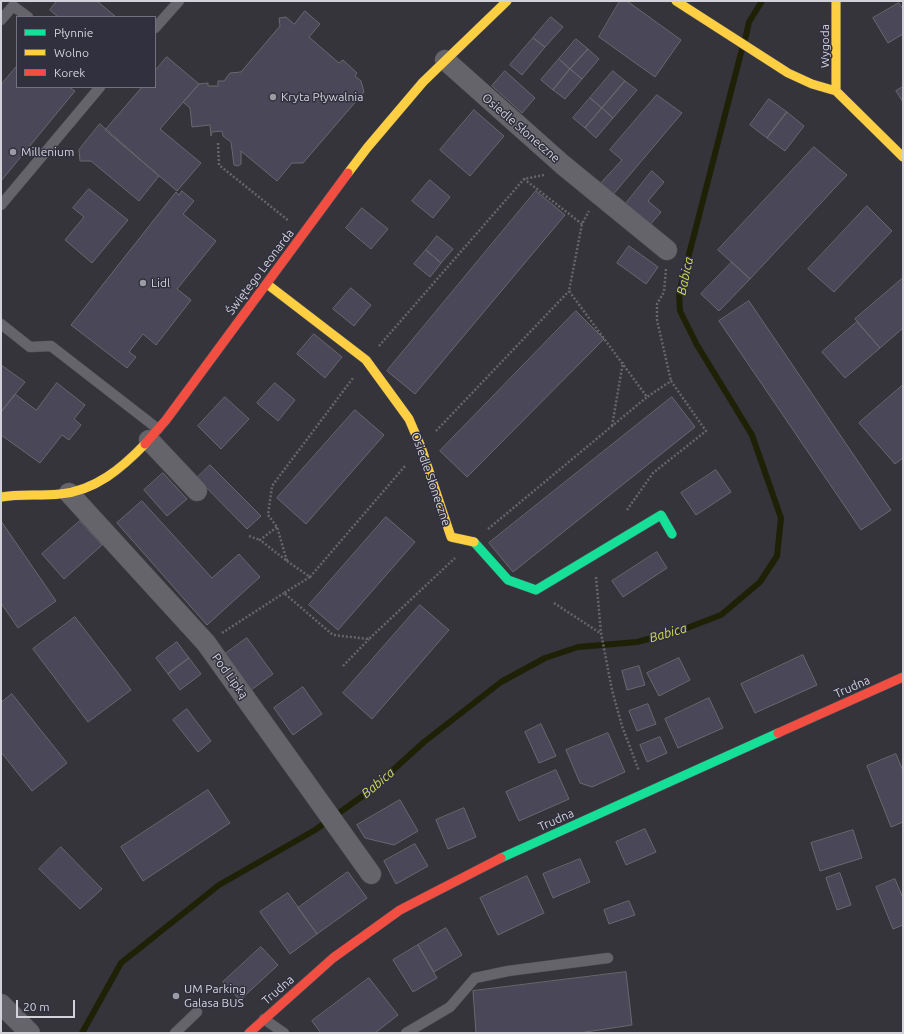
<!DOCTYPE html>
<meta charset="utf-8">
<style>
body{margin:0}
#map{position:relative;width:904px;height:1034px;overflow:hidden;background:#34343a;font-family:Ubuntu,sans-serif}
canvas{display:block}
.frame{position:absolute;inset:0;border:2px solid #d3d2db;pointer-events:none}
.legend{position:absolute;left:16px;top:16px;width:140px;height:72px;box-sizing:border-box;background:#31303e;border:1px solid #72717d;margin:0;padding:5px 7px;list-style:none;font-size:12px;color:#d3d2db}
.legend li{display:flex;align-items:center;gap:8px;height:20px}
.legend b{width:20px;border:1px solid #72717d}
.scale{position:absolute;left:16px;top:1000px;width:59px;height:18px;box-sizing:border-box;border:2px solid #d3d2db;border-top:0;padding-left:5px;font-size:12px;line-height:14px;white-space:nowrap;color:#d3d2db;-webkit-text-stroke:3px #31303e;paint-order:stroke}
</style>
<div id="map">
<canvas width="904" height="1034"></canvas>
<div class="frame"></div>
<ul class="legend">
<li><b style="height:5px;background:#16e098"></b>Płynnie</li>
<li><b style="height:5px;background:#ffcf43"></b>Wolno</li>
<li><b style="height:5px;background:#f24e42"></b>Korek</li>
</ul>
<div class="scale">20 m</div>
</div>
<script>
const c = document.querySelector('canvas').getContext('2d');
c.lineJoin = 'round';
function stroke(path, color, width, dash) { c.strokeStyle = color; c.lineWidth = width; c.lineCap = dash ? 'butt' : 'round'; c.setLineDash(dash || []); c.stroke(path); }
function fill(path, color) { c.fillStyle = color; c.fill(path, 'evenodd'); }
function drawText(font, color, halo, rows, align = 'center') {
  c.font = font + ' Ubuntu,sans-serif'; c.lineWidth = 3; c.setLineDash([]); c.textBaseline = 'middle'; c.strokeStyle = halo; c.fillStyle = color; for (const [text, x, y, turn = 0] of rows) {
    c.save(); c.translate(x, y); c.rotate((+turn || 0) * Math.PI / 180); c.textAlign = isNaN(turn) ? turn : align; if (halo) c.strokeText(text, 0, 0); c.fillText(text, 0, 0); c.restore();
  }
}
stroke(new Path2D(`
 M 745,40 L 749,22 L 762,1
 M 82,1033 L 121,963 L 219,885 L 315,830 L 371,790 L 424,742 L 501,682 L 545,658 L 578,647 L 637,642 L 679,631 L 721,615 L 760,582 L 777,556 L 781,518 L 752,435 L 697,345 L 680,311 L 679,293 L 742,49`), '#1f2106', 6);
const building = new Path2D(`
 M 57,1 L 97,1 L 116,17 L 58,17 L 50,10 Z
 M 620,1 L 627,1 L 681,40 L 655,77 L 599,37 Z
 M 899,3 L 903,9 L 903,34 L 888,43 L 873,18 Z
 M 305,11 L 320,24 L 309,37 L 339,63 L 343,60 L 357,73 L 355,76 L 361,81 L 364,92 L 303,163 L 292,163 L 277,181 L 241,151 L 241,164 L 238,166 L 234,165 L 231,142 L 223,136 L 222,131 L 212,132 L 211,136 L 210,125 L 192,127 L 190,108 L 183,102 L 199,84 L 208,83 L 208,86 L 218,86 L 218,81 L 224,81 L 230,73 L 241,72 L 280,26 L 279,18 L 286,17 L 294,24 Z
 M 551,17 L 563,27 L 545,47 L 533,38 Z
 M 533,38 L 545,47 L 522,75 L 510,65 Z
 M 576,39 L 588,49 L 570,69 L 559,59 Z
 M 588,49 L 599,59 L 582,79 L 570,69 Z
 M 167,57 L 199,84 L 160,129 L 201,163 L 177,191 L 105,130 L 142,87 L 155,87 L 155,71 Z
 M 559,59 L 570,69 L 553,90 L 541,80 Z
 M 17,66 L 17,87 L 69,87 L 75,91 L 1,181 L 1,85 Z
 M 570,69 L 582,79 L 565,99 L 553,90 Z
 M 505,71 L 535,98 L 522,113 L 492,86 Z
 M 613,71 L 625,81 L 602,108 L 590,98 Z
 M 625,81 L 637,90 L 613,118 L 602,108 Z
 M 903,87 L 903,102 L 896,91 Z
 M 657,95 L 682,113 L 611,197 L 598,186 L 622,160 L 610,150 Z
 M 590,98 L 602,108 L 585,128 L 573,118 Z
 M 769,99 L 787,112 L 767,138 L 750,125 Z
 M 602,108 L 613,118 L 596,138 L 585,128 Z
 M 474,110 L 504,136 L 470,176 L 440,150 Z
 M 787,112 L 804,126 L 785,151 L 767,138 Z
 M 100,124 L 159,176 L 139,201 L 91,161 L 80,161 L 79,150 Z
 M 814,147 L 847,175 L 750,279 L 718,250 Z
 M 652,171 L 664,182 L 648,201 L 661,212 L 649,226 L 624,206 Z
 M 430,180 L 450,197 L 433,218 L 412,201 Z
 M 89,189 L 128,220 L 92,263 L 65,240 L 84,217 L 73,208 Z
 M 182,191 L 194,201 L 183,214 L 216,241 L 177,289 L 191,300 L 156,345 L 143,334 L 129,352 L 136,357 L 127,368 L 71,325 L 176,192 L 179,195 Z
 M 536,191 L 565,215 L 415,394 L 387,371 Z
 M 867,206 L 892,231 L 834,292 L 808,269 Z
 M 362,208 L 388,229 L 371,249 L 346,228 Z
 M 437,236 L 453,249 L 441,263 L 426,250 Z
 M 629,246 L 658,267 L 646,284 L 617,263 Z
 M 426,250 L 441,263 L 430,277 L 414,264 Z
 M 732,262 L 750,279 L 719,311 L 701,294 Z
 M 903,278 L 903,328 L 880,348 L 855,319 Z
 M 351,288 L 371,305 L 354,326 L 333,309 Z
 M 749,301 L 891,510 L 861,530 L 719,321 Z
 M 576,311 L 604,339 L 467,477 L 440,451 Z
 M 857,322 L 880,348 L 845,378 L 822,352 Z
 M 314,334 L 342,357 L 325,378 L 297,354 Z
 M 1,365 L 25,382 L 1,412 Z
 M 57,383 L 85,405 L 74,419 L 81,425 L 69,440 L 62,435 L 40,463 L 1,435 L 1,412 L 15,394 L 36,410 Z
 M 275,383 L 295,400 L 278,421 L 257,403 Z
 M 903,385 L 903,458 L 895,464 L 859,423 Z
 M 225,397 L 249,419 L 221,449 L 198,426 Z
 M 672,397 L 695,427 L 513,572 L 489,543 Z
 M 355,410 L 384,435 L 306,524 L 277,498 Z
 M 210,465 L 261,516 L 247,529 L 197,478 Z
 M 716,470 L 731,492 L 696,515 L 681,493 Z
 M 163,473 L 187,499 L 167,516 L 144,490 Z
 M 142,501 L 212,578 L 239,554 L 260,577 L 207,625 L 117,523 Z
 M 386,517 L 415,542 L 338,630 L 309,605 Z
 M 1,521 L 56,601 L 18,628 L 1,603 Z
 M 80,521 L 102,545 L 64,579 L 42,554 Z
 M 657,552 L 667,568 L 623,597 L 612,581 Z
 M 420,605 L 449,630 L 372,719 L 343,693 Z
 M 75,617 L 131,690 L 88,722 L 33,649 Z
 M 247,638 L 273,674 L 251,690 L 225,654 Z
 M 177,642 L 189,658 L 168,674 L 156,658 Z
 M 803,655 L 817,685 L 755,713 L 741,684 Z
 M 189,658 L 201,674 L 180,690 L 168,674 Z
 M 679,658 L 690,680 L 659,696 L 647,673 Z
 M 639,666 L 645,685 L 627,690 L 622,671 Z
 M 303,687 L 322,714 L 293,735 L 274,708 Z
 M 12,694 L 67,763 L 32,791 L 1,752 L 1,703 Z
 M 709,698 L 723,728 L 678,748 L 665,719 Z
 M 648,704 L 656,724 L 637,731 L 629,711 Z
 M 187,709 L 211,741 L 198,752 L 173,720 Z
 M 541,724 L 556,756 L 539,763 L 525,732 Z
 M 608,733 L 625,772 L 592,787 L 580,783 L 566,750 Z
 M 660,737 L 667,753 L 647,762 L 640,745 Z
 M 896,754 L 903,771 L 903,822 L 891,827 L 867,766 Z
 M 556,770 L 569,799 L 519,821 L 506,792 Z
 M 208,790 L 230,823 L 143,881 L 121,847 Z
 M 400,800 L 418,831 L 394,845 L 365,838 L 357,825 Z
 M 464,808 L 476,837 L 448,849 L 436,820 Z
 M 645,829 L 656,852 L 626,865 L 616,842 Z
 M 853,830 L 862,858 L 820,871 L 811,843 Z
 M 415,844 L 428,866 L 396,884 L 384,861 Z
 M 61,847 L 102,889 L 80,909 L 39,869 Z
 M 580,859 L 590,882 L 553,898 L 543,874 Z
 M 348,872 L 367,898 L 317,934 L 298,908 Z
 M 840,873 L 851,905 L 837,910 L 826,878 Z
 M 527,876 L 544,913 L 498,935 L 480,898 Z
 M 895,879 L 903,898 L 903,925 L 893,929 L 876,887 Z
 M 288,893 L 317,934 L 290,954 L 260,912 Z
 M 629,901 L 635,915 L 609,924 L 604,910 Z
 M 446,928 L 462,955 L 434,972 L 418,945 Z
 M 418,945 L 437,978 L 413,992 L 393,960 Z
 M 261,947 L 278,965 L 240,1000 L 223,982 Z
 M 626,972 L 632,1025 L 579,1033 L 476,1033 L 473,991 Z
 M 369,978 L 398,1015 L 375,1033 L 321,1033 L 312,1021 Z`);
fill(building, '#4a4758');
stroke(building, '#68686d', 1);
const lane = new Path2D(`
 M 1,20 L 13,6 L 28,17
 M 155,28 L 179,1
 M 1,205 L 100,87
 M 1,324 L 30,347 L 51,346 L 158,429
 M 264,1019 L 284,1033
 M 175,1033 L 197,1012
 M 406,1033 L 450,1007 L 475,978 L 508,971 L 608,958`);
const street = new Path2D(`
 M 445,60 L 563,165 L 667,250
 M 149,440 L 197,491
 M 69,493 L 206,643 L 371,874
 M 1,1004 L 30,1033`);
const fast = new Path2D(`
 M 474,542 L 508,580 L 536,590 L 661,515 L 672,534
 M 501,858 L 778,733`);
const slow = new Path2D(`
 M 676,1 L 788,73 L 812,84 L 836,91 L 903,157
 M 836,1 L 836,91
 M 348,173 L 367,148 L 423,82 L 507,1
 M 267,284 L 366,360 L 409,419 L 421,447 L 451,537 L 474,542
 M 1,497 C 20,494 40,496 60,494 C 95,491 122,468 145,444`);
const jam = new Path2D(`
 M 145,444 L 166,420 L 348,173
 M 778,733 L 903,677
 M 249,1033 L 333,958 L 400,910 L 501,858`);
stroke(lane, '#505056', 11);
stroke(street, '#505056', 21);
stroke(fast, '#505056', 10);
stroke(slow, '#505056', 10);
stroke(jam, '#505056', 10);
stroke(new Path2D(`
 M 218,143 L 219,165 L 289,221
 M 544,175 L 524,179 L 582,224
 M 666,269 L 664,292 L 657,304 L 657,320 L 671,381
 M 379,346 L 524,179
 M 612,426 L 623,362
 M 436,431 L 569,291
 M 627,510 L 653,473 L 706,431 L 671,381 L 647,397
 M 277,527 L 260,540 L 287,561 L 277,527 L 268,515 L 272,486 L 353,378
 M 488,529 L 647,397 L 569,291 L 582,224 L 589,211
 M 249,536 L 260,540
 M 287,561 L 310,577 L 405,466
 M 310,577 L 284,593 L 333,635 L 369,639 L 455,558
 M 596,577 L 601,633 L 612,690 L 622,726 L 639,771
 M 554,603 L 600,633
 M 222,633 L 284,593
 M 343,666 L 369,639`), '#66666a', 2.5, [2, 2]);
stroke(lane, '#65646a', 10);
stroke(street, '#65646a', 20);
stroke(fast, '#16e098', 9);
stroke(slow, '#ffcf43', 9);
stroke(jam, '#f24e42', 9);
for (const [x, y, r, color] of [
 [273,97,4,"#9b9ba3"],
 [13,152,4,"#9b9ba3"],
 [143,283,4,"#9b9ba3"],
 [176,996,4,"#9b9ba3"]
]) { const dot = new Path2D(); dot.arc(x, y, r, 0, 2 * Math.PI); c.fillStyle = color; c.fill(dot); stroke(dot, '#31303e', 1.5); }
drawText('12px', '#d3d2db', '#31303e', [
 ["Wygoda",825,46,-90],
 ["Osiedle Słoneczne",521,128,41],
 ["Świętego Leonarda",260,272,-53],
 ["Osiedle Słoneczne",431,479,71],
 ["Pod Lipką",230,676,54],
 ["Trudna",852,687,-24],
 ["Trudna",556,820,-24],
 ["Trudna",278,990,-41]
]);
drawText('12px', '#d3d2db', '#31303e', [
 ["Kryta Pływalnia",281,97],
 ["Millenium",21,152],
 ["Lidl",151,283],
 ["UM Parking",184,989],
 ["Galasa BUS",184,1003]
], 'left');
drawText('italic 13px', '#d1db5a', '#31303e', [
 ["Babica",685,276,-78],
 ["Babica",668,633,-16],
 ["Babica",378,783,-40]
]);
</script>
